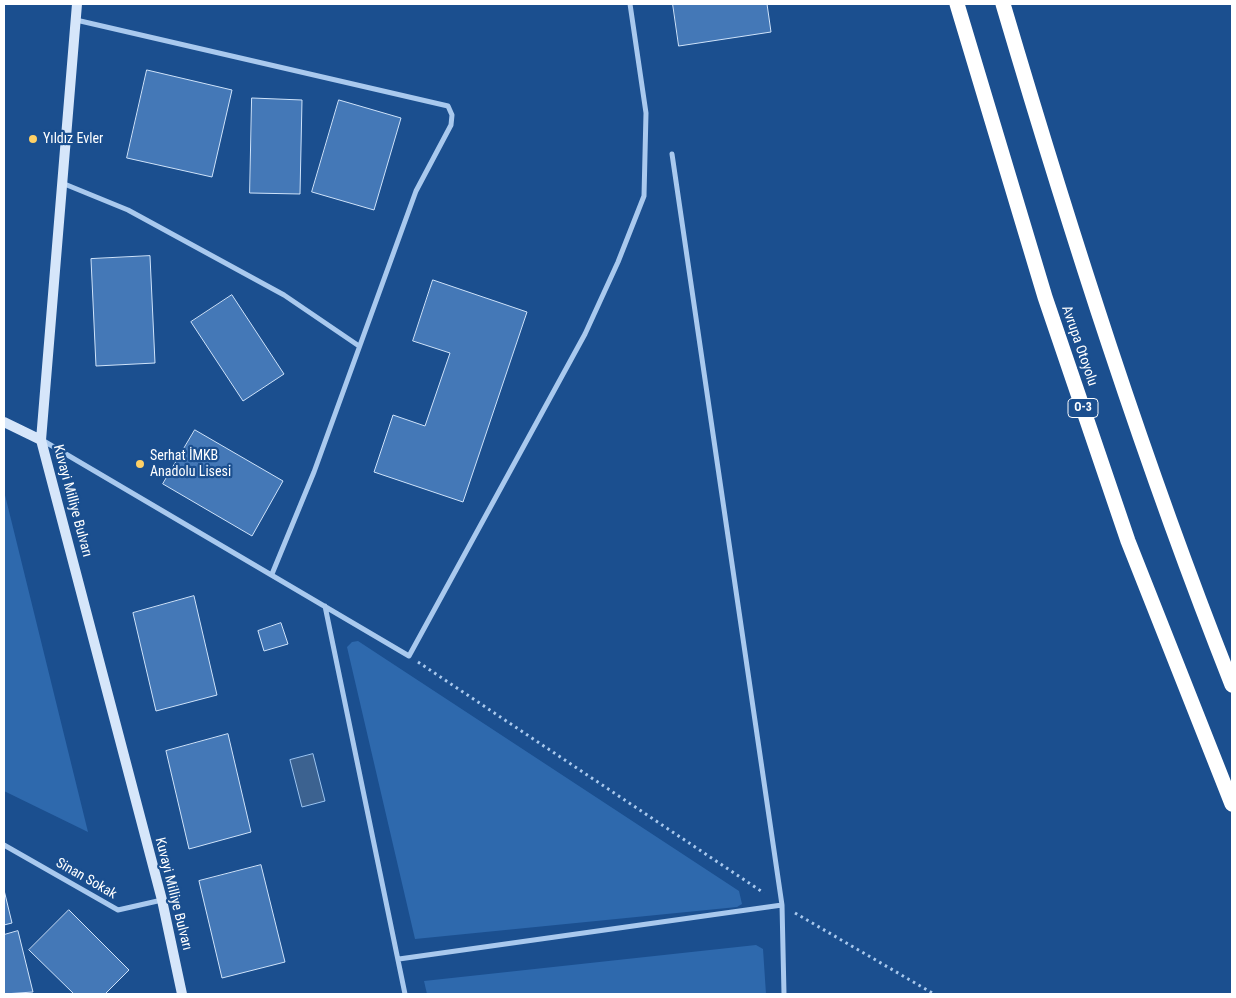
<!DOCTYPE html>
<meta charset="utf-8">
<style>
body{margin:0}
#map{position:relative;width:1236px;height:998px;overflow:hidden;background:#1b4f8f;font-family:"Roboto Condensed",sans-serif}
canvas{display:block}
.frame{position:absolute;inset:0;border:5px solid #fff;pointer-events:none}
</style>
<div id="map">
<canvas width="1236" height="998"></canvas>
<div class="frame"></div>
</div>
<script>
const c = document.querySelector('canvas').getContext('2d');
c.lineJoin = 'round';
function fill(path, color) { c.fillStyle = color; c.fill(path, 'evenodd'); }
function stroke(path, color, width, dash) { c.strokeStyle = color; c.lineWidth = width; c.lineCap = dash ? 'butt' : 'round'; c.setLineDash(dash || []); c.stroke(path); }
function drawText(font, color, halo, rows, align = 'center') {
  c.font = font + ' "Roboto Condensed",sans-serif'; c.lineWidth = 4.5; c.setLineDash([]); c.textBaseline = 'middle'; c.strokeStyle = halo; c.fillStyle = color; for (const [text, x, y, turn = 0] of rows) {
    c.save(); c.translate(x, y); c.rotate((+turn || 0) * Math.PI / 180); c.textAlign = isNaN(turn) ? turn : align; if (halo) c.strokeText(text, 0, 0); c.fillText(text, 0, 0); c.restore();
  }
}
fill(new Path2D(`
 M 4,491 L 88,832 L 4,791 Z
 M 358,641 L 739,891 L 742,904 L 737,907 L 415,939 L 347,647 L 352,642 Z
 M 756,945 L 763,949 L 766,994 L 427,994 L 424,981 Z`), '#2e69ad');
const water = new Path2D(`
 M 313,754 L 325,801 L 302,807 L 290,760 Z`);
fill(water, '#3c6290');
stroke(water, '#9cc4f0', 1);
const building = new Path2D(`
 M 673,4 L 767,4 L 771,32 L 679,46 Z
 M 147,70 L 232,90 L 212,177 L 127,158 Z
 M 252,98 L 302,100 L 300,194 L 250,193 Z
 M 339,100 L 401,118 L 374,210 L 312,192 Z
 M 150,256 L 155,363 L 96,366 L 91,259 Z
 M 433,280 L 527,312 L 463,502 L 374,472 L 393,415 L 425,426 L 450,353 L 413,341 Z
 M 232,295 L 284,374 L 243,401 L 191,322 Z
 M 195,430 L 283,481 L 252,536 L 163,484 Z
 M 194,596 L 217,695 L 156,711 L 133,613 Z
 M 281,623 L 288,644 L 264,651 L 258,631 Z
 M 228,734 L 251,832 L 189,849 L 166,751 Z
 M 261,865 L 285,962 L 222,978 L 199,881 Z
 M 4,890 L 12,923 L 4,925 Z
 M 69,910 L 129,970 L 105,994 L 74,994 L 29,950 Z
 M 18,931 L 33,992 L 4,994 L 4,935 Z`);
fill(building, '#4478b7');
stroke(building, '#cfe3fa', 1);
stroke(new Path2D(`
 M 418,662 L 764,893
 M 795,913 L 934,994`), '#a9c9ee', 3, [2.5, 4]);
stroke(new Path2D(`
 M 76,20 L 448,106 L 452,115 L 451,125 L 416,191 L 314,472 L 272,574
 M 672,154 L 782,905 L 784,994
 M 62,183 L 128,210 L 284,295 L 359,346
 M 42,440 L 409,656 L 585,334 L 618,262 L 644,196 L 646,113 L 630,4
 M 325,606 L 405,994
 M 4,845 L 118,910 L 162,900
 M 399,959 L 782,905`), '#a9c9ee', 5);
stroke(new Path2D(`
 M 77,4 L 41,440 L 162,900 L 182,994
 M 4,422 L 41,440`), '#d6e6fa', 10);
stroke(new Path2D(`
 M 957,4 L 1045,297 L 1128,541 L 1232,804
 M 1003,4 C 1071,234 1144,463 1232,685`), '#fff', 15);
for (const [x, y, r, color] of [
 [33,139,5,"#ffd166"],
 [140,464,5,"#ffd166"]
]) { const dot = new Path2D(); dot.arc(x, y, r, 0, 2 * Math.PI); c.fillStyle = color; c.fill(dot); stroke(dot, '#1b4f8f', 2); }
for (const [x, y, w] of [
 [1083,408,30]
]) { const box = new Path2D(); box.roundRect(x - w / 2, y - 9.5, w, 19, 4); c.fillStyle = '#1b4f8f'; c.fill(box); stroke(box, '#fff', 1); }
drawText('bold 12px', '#fff', null, [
 ["O-3",1083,408]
]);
drawText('14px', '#fff', '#1b4f8f', [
 ["Yıldız Evler",43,139],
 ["Serhat İMKB",150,456],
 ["Anadolu Lisesi",150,472]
], 'left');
drawText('14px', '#fff', '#1b4f8f', [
 ["Avrupa Otoyolu",1079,346,71],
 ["Kuvayi Milliye Bulvarı",72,501,75],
 ["Sinan Sokak",86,879,30],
 ["Kuvayi Milliye Bulvarı",173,894,76]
]);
</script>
